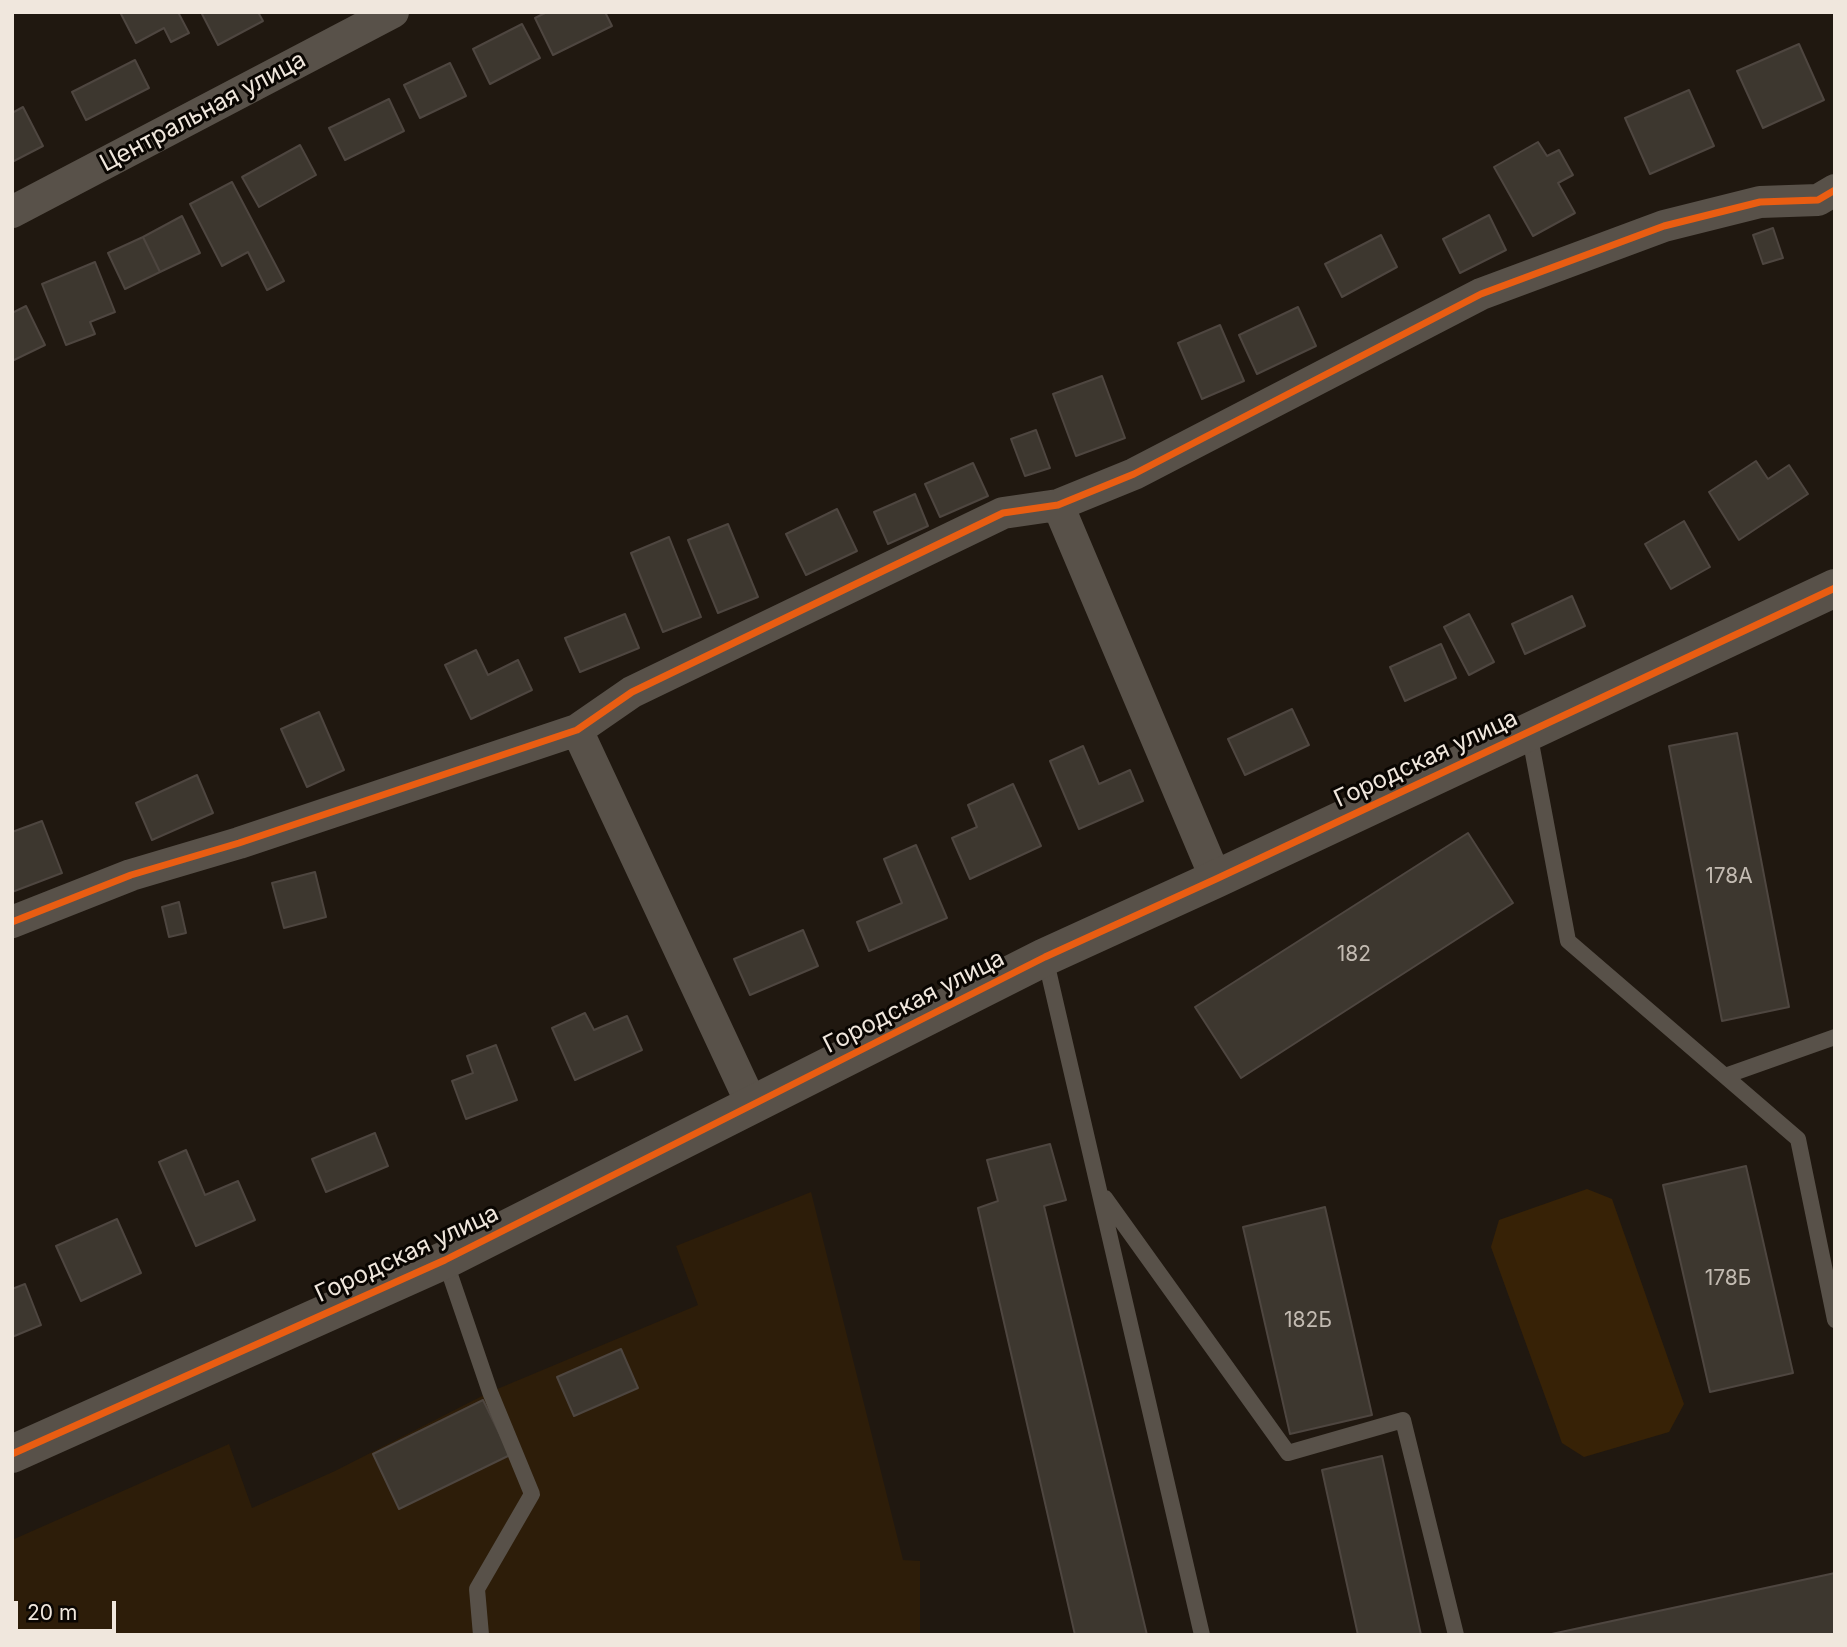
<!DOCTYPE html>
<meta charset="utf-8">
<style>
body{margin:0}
#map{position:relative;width:1847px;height:1647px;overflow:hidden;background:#201810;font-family:Inter,sans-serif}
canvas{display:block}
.frame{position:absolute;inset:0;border:14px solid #f0e7dd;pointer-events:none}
.scale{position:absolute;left:14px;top:1601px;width:102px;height:32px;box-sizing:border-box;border:4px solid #f0e7dd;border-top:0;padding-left:9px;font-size:21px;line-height:24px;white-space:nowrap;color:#f0e7dd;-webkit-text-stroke:5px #0a0602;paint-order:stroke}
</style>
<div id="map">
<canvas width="1847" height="1647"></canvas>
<div class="frame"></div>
<div class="scale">20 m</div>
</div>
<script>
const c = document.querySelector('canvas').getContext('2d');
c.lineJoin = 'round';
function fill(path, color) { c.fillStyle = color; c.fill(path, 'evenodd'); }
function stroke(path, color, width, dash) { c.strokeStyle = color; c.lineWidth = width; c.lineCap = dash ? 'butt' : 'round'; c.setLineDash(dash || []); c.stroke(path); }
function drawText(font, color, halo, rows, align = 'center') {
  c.font = font + ' Inter,sans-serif'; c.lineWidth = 6; c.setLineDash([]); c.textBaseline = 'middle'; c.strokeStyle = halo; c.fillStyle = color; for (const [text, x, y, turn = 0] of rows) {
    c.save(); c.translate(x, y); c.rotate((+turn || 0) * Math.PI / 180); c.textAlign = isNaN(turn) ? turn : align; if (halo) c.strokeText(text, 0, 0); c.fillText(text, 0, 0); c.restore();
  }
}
fill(new Path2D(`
 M 811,1192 L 903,1560 L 920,1561 L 920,1635 L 12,1635 L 12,1540 L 229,1444 L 252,1508 L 335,1471 L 490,1392 L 698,1305 L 676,1246 Z`), '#2d1d09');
fill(new Path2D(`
 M 1587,1189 L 1612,1199 L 1684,1404 L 1669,1432 L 1584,1457 L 1562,1443 L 1491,1247 L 1499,1220 Z`), '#372206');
const building = new Path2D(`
 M 120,12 L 178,12 L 189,33 L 171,42 L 164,28 L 136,43 Z
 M 201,12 L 258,12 L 263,21 L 218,45 Z
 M 547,12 L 605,12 L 612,26 L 553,55 L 535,18 Z
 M 522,24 L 540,58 L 490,84 L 473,49 Z
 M 1799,44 L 1824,100 L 1763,128 L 1737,71 Z
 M 135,60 L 149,88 L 86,120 L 72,92 Z
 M 450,63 L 466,96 L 420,118 L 404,85 Z
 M 1689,90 L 1714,146 L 1650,174 L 1625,118 Z
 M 389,99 L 404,131 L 345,160 L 329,128 Z
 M 23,107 L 43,146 L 12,162 L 12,113 Z
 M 1538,142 L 1547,156 L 1559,150 L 1573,175 L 1558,183 L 1575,213 L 1533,236 L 1494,167 Z
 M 300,145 L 316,175 L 259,207 L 242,177 Z
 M 232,182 L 284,281 L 267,290 L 248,252 L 222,266 L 190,204 Z
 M 1489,215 L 1506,250 L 1460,273 L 1443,239 Z
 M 182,216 L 200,253 L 160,272 L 143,237 Z
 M 1773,228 L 1783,258 L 1763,264 L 1753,235 Z
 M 1381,235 L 1397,267 L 1342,297 L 1325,264 Z
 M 143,237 L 160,272 L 125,289 L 108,253 Z
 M 95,262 L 115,312 L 90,322 L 95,334 L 66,345 L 42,284 Z
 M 26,306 L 45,345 L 12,361 L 12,313 Z
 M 1298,307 L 1316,346 L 1257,374 L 1239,335 Z
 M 1220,325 L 1244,381 L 1202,399 L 1178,343 Z
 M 1102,376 L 1125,438 L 1076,456 L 1053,394 Z
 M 1036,430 L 1050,468 L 1025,476 L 1011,439 Z
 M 1756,461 L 1768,479 L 1789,465 L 1808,494 L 1739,540 L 1709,492 Z
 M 973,463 L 988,496 L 940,517 L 925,484 Z
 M 915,494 L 928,526 L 888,544 L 874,512 Z
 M 837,509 L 857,551 L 806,575 L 786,534 Z
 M 1684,521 L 1710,567 L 1671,589 L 1645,544 Z
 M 728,524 L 758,597 L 718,613 L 688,540 Z
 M 669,537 L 701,617 L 663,632 L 631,553 Z
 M 1572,596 L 1585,626 L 1525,654 L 1512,624 Z
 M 625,614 L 639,648 L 580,672 L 565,638 Z
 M 1469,614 L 1494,662 L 1469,675 L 1444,627 Z
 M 1441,644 L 1456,678 L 1405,701 L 1390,667 Z
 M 476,650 L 488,675 L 518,660 L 532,690 L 471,719 L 445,665 Z
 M 1292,709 L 1309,745 L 1245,775 L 1228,739 Z
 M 319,712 L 344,770 L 307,787 L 281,729 Z
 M 1737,733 L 1789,1007 L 1722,1021 L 1669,746 Z
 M 1083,746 L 1099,784 L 1130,770 L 1143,801 L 1079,829 L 1050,761 Z
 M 197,775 L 213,813 L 152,840 L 136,803 Z
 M 1013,784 L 1041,846 L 970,879 L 952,838 L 977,827 L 968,805 Z
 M 42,821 L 62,873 L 12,892 L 12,832 Z
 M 1468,833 L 1513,903 L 1241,1078 L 1195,1007 Z
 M 916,845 L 947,918 L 869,951 L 857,922 L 902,903 L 884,859 Z
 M 315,872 L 326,917 L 284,928 L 272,883 Z
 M 179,902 L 186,933 L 169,937 L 162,907 Z
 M 803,930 L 818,966 L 750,995 L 734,959 Z
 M 585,1013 L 594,1030 L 627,1016 L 642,1050 L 575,1080 L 552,1028 Z
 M 496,1045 L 517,1100 L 466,1119 L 452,1081 L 473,1073 L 467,1056 Z
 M 375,1133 L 388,1166 L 326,1192 L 312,1159 Z
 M 1050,1144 L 1066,1200 L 1044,1206 L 1147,1635 L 1075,1635 L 978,1208 L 998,1201 L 987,1160 Z
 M 186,1150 L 205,1195 L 238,1181 L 255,1220 L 196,1246 L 159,1162 Z
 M 1746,1166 L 1793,1373 L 1710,1392 L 1663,1185 Z
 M 1325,1207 L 1372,1415 L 1290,1434 L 1243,1227 Z
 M 117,1219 L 141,1273 L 81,1301 L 56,1246 Z
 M 25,1284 L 41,1325 L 12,1337 L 12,1289 Z
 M 621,1349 L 638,1388 L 574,1416 L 557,1377 Z
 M 483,1400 L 510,1455 L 399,1509 L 373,1454 Z
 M 1382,1456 L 1421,1635 L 1358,1635 L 1322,1470 Z
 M 1835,1573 L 1835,1635 L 1547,1635 Z`);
fill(building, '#3d372f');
stroke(building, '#4e4640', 2);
stroke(new Path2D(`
 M 1529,732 L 1568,941 L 1798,1139 L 1835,1320
 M 1045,957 L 1202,1635
 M 1725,1076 L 1835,1037
 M 1105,1198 L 1288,1453 L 1403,1420 L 1456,1635
 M 445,1260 L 490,1392 L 532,1494 L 477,1589 L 481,1635`), '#585149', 16);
stroke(new Path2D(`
 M 12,212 L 393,12
 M 1058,505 L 1216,879
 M 577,730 L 752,1105
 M 12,922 L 131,875 L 239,843 L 577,730 L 632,692 L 1003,513 L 1058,505 L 1134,474 L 1481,294 L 1664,226 L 1760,202 L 1818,200 L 1835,190`), '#585149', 32);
stroke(new Path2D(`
 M 12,1454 L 445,1260 L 1045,957 L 1216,879 L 1835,588`), '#585149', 38);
stroke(new Path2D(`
 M 12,922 L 131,875 L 239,843 L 577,730 L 632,692 L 1003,513 L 1058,505 L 1134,474 L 1481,294 L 1664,226 L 1760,202 L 1818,200 L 1835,190
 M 12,1454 L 445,1260 L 1045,957 L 1216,879 L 1835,588`), '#e95d12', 7);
drawText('21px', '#c3bbb2', null, [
 ["178А",1729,877],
 ["182",1354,955],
 ["178Б",1728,1279],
 ["182Б",1308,1321]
]);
drawText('24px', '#f0e7dd', '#0a0602', [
 ["Центральная улица",203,112,-28],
 ["Городская улица",1426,759,-25],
 ["Городская улица",914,1002,-27],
 ["Городская улица",407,1254,-25]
]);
</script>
